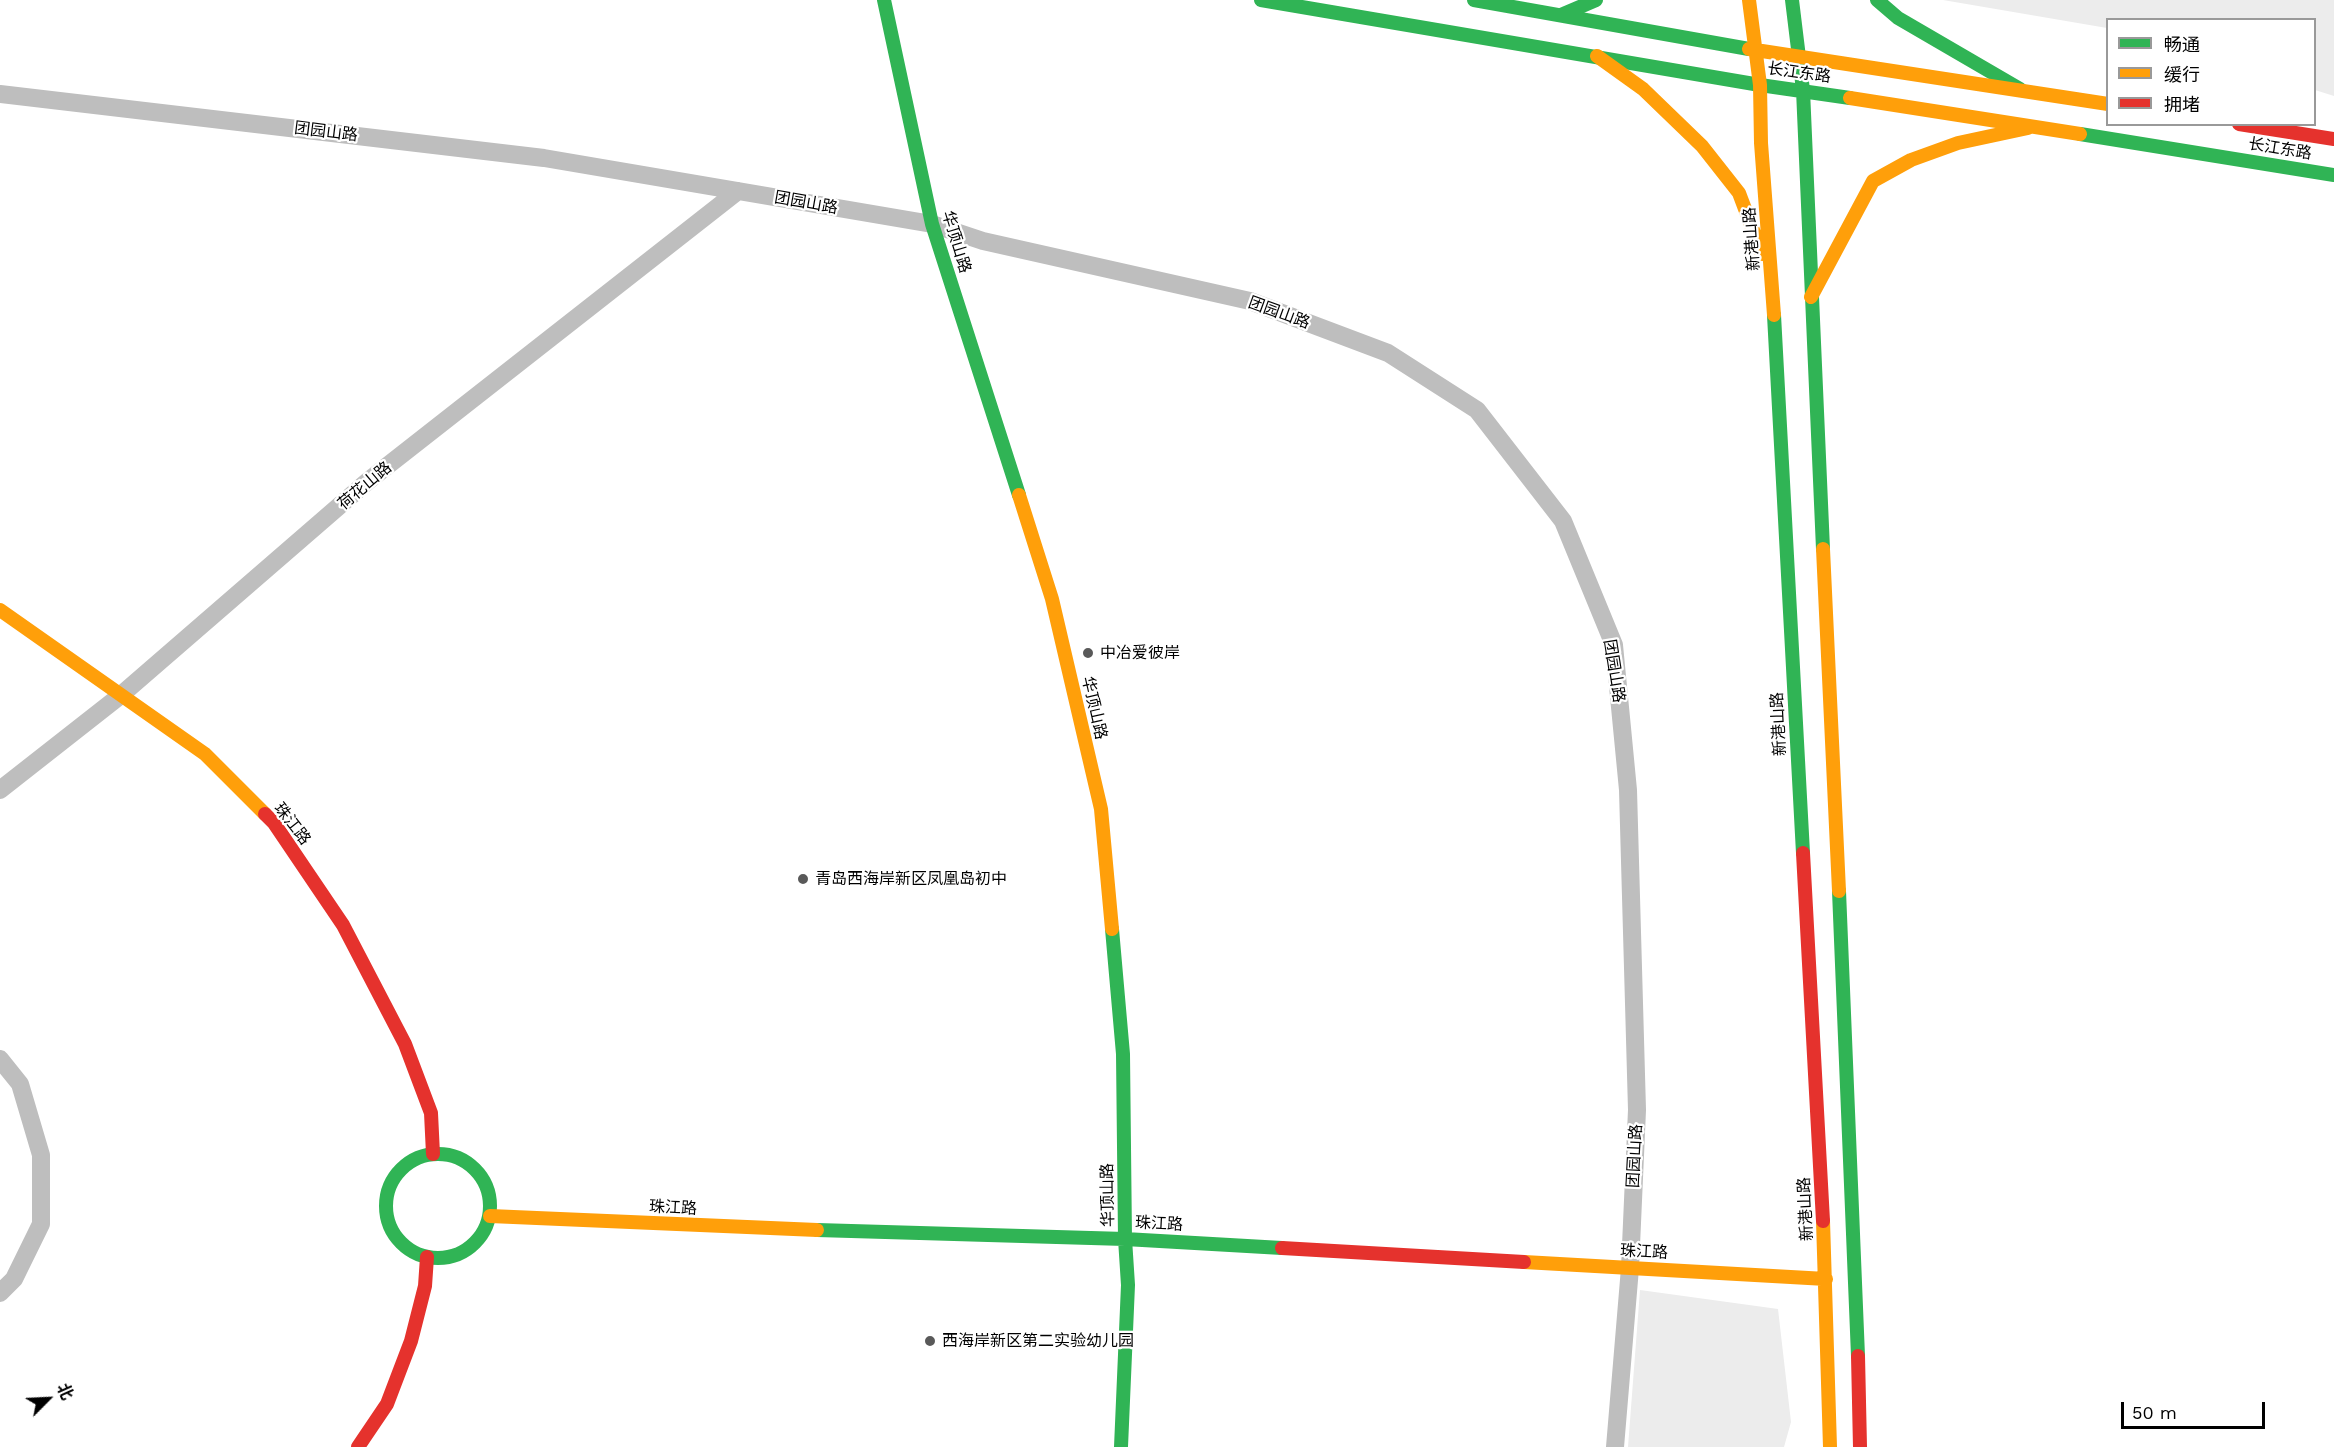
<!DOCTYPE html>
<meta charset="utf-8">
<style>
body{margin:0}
#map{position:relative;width:2334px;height:1447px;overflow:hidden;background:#fff;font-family:"Work Sans","Noto Sans SC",sans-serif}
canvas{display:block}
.legend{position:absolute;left:2106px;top:18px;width:210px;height:108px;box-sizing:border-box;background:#fff;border:2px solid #999;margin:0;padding:8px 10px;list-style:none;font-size:18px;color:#000}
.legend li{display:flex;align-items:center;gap:12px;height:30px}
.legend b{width:30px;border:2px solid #999}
.north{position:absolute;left:18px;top:1369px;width:60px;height:60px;-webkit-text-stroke:4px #fff;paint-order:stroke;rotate:66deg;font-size:16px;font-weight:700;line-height:24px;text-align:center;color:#000}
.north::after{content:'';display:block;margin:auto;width:21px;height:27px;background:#000;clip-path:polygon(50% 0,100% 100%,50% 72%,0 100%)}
.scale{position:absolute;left:2121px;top:1402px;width:144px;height:27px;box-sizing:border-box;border:3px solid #000;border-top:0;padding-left:8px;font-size:18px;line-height:21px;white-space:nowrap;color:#000;-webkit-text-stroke:4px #fff;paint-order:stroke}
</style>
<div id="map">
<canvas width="2334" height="1447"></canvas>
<ul class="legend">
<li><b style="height:8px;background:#30b455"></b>畅通</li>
<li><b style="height:8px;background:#ff9f0a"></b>缓行</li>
<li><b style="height:8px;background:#e5322d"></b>拥堵</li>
</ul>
<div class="north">北</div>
<div class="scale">50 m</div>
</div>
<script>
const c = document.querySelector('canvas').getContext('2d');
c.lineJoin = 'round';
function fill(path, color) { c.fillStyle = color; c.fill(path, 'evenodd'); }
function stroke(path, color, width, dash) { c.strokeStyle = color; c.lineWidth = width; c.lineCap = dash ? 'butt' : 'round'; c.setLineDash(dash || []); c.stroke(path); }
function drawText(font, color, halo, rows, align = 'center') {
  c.font = font + ' "Work Sans","Noto Sans SC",sans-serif'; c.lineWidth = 4.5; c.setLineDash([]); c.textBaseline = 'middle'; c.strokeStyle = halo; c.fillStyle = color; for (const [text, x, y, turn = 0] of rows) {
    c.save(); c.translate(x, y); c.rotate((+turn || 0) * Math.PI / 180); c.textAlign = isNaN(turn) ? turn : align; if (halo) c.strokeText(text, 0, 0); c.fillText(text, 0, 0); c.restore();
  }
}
fill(new Path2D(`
 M 1943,0 L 2334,0 L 2334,96 L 2315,90 L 2314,20 L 2108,20 L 2107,28 Z
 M 1640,1290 L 1778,1309 L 1791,1422 L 1784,1447 L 1628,1447 Z`), '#ececec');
stroke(new Path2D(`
 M 0,94 L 544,158 L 932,224 L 983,241 L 1250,301 L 1388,353 L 1477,410 L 1563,521 L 1614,645 L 1628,790 L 1637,1110 L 1630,1268 L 1615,1447
 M 0,790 L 121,695 L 368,481 L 738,191
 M 0,1059 L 20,1084 L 41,1155 L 41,1224 L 14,1279 L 0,1293`), '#bebebe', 18);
stroke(new Path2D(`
 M 884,0 L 932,224 L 1019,495
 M 1261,0 L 1760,85 L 1850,98
 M 1474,0 L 1749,49
 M 1792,0 L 1803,90 L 1823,549
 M 1877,0 L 1898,18 L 2020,89
 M 1561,15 L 1596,0
 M 2080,134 L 2334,175
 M 1774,315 L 1803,853
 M 1839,891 L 1858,1356
 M 1112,929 L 1123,1054 L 1125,1239 L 1128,1285 L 1121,1447
 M386 1206a52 52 0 1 1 104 0a52 52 0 1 1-104 0Z
 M 817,1230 L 1125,1239 L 1282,1248`), '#30b455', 14);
stroke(new Path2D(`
 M 1749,0 L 1760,85 L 1761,143 L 1774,315
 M 1749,49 L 2108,104
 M 1597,56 L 1643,89 L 1702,146 L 1739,193 L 1762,254
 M 1850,98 L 2080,134
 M 1811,297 L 1873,181 L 1911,160 L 1958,143 L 2028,128
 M 1019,495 L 1052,599 L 1101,809 L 1112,929
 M 1823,549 L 1839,891
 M 0,610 L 205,754 L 265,814
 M 490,1216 L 817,1230
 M 1823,1221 L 1830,1447
 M 1524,1262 L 1826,1279`), '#ff9f0a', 14);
stroke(new Path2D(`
 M 2239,124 L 2334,139
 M 265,814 L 274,823 L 343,925 L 405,1044 L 431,1113 L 433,1154
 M 1803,853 L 1823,1221
 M 1282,1248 L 1524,1262
 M 1858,1356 L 1860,1447
 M 358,1447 L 387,1404 L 411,1341 L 425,1286 L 427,1257`), '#e5322d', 14);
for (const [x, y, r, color] of [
 [1088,653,6,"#595959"],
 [803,879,6,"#595959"],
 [930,1341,6,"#595959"]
]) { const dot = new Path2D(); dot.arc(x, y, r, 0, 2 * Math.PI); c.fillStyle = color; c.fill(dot); stroke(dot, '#fff', 2); }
drawText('16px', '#000', '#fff', [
 ["长江东路",1799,73,8],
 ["团园山路",326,132,7],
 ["长江东路",2280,149,9],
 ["团园山路",806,203,10],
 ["新港山路",1752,239,-94],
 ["华顶山路",956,242,73],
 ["团园山路",1279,313,20],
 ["荷花山路",365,486,-40],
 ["团园山路",1614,671,81],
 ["华顶山路",1094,708,77],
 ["新港山路",1779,724,-93],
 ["珠江路",292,824,52],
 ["团园山路",1635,1156,-87],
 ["华顶山路",1108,1195,-91],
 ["珠江路",673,1208,3],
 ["新港山路",1806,1209,-93],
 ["珠江路",1159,1224,3],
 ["珠江路",1644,1252,3]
]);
drawText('16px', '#000', '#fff', [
 ["中冶爱彼岸",1100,653],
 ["青岛西海岸新区凤凰岛初中",815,879],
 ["西海岸新区第二实验幼儿园",942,1341]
], 'left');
</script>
